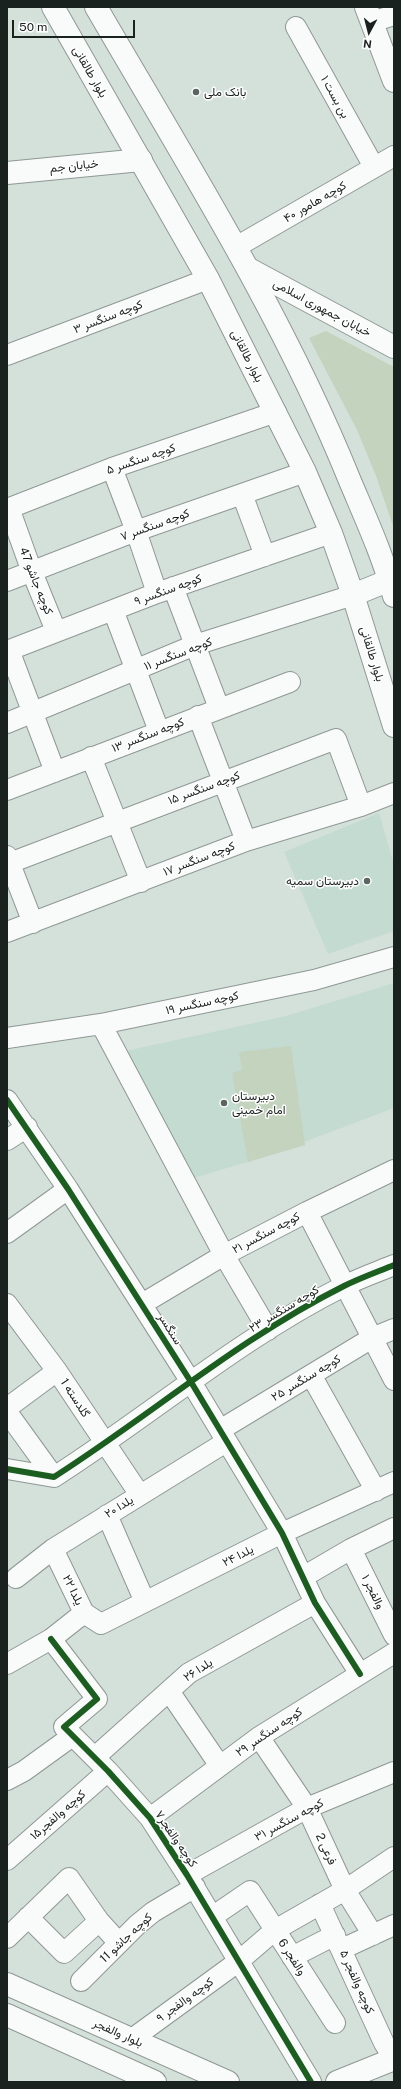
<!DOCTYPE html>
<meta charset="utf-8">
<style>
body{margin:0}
#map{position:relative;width:401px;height:2089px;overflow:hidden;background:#d4e1db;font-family:"Public Sans",sans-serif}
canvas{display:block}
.frame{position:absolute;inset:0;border:8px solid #1a221f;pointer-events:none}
.north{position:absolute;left:349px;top:12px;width:40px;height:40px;-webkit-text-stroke:3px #fff;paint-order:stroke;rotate:187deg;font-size:11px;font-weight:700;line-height:16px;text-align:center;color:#1a221f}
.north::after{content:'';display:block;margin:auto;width:14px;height:18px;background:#1a221f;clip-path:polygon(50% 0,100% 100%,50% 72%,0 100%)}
.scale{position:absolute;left:12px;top:20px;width:123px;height:18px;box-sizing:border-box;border:2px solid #1a221f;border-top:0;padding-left:5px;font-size:12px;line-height:14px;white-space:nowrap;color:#1a221f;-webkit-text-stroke:3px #fff;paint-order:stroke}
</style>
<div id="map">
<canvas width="401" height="2089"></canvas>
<div class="frame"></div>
<div class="north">N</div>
<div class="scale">50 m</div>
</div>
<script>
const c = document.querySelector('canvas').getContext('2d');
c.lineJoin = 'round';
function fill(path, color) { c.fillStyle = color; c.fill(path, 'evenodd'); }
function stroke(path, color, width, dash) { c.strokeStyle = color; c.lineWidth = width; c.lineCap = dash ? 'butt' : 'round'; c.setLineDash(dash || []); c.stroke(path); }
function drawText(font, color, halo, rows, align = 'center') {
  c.font = font + ' "Public Sans",Vazirmatn,sans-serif'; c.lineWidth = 3; c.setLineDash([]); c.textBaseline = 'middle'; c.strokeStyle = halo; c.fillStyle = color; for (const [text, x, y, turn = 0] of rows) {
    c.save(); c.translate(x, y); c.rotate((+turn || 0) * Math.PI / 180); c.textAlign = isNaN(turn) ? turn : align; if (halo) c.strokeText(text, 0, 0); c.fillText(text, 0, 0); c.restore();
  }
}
fill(new Path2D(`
 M 379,813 L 394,865 L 394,931 L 328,954 L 284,852 Z
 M 394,983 L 394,1108 L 304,1142 L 305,1145 L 190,1179 L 121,1052 L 286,1016 Z`), '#c4dbd1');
fill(new Path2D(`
 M 326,331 L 394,367 L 394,529 L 376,476 L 357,430 L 309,338 Z
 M 291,1046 L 305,1145 L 248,1162 L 232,1073 L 242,1070 L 239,1052 Z`), '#c4d3bd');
const minor = new Path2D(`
 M 372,22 L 394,15
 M 296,27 L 374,167
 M 236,247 L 394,156
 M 7,355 L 208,279
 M 112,468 L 136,531 L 157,593
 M 242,494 L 265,556
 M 9,508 L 32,572 L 56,631
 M 7,509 L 112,468 L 276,412
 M 7,581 L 136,531 L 305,472
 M 173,587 L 219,708
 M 113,610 L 159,731
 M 9,650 L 55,772
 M 7,651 L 157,593 L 331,533
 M 198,716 L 246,841
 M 7,723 L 195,645 L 353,595
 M 91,757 L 141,882
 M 7,790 L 290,682
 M 7,856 L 33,923
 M 7,864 L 336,739 L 361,806
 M 7,932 L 246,841 L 361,806 L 394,793
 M 101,1024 L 224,1255 L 268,1330
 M 7,1038 L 101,1024 L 314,980 L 394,957
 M 7,1100 L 68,1189 L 191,1382 L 282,1533 L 315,1603 L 360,1674
 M 7,1140 L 27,1127
 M 307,1212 L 394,1380
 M 7,1233 L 68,1189
 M 7,1304 L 57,1371 L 140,1495
 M 142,1304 L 224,1255 L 307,1212 L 394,1170
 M 311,1375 L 376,1491
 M 7,1408 L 57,1371
 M 7,1412 L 54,1477
 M 220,1430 L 372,1338 L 394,1329
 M 7,1469 L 54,1477 C 151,1415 240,1338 344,1286 C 360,1278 377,1272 394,1265
 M 107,1515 L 145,1602
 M 351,1549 L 394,1635
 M 303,1577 L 351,1549 L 394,1528
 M 16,1578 L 53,1549 L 226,1442
 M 84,1613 L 101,1624 L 282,1533 L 394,1482
 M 51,1639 L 97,1699 L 64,1727 L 108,1771 L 150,1818 L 187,1875 L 311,2082
 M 7,1664 L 51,1639 L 84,1613 L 53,1549
 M 169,1691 L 220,1766
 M 259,1737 L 307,1808 L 345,1890 L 373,1935
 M 95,1757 L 189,1673 L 315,1603
 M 7,1780 L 24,1771 L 71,1737
 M 150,1818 L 259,1737 L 394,1653
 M 7,1860 L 108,1771
 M 187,1875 L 307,1808 L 394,1772
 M 320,1904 L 384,2043 L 394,2059
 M 28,1917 L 64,1953 L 99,1921
 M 212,1917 L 250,1891 L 335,2023
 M 7,1938 L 69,1878 L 99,1921 L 119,1943
 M 342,1949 L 394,1925
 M 292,1957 L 335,1935
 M 81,1981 L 137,1925 L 153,1912 L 195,1887
 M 132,2039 L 239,1961 L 275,1930 L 345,1890 L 394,1857`);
const tertiary = new Path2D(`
 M 366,7 L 394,81
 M 7,173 L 141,160
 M 249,269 L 394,347
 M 7,1984 L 228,2082
 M 7,2015 L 155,2082
 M 337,2082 L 394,2059`);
const primary = new Path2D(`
 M 53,7 L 208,279 L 305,472 L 331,533 L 353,595 L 394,726
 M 96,7 C 186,162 283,315 350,481 C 366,519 383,556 394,596
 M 353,595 L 390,580`);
stroke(minor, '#8f9894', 22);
stroke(tertiary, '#8f9894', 24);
stroke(primary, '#8f9894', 24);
stroke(minor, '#f9fafa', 20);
stroke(tertiary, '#f9fafa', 22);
stroke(primary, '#f9fafa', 22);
stroke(new Path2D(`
 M 7,1100 L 68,1189 L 191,1382 L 282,1533 L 315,1603 L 360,1674
 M 7,1469 L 54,1477 C 151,1415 240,1338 344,1286 C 360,1278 377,1272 394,1265
 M 51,1639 L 97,1699 L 64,1727 L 108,1771 L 150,1818 L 187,1875 L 311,2082`), '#1b5e20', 6);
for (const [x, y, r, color] of [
 [196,92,4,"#5b6561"],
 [367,881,4,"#5b6561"],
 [224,1103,4,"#5b6561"]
]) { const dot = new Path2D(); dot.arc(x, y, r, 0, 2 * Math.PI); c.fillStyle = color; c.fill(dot); stroke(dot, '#fff', 1.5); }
drawText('12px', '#1a221f', '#fff', [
 ["بلوار طالقانی",90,72,60],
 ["بن بست ۱",335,97,61],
 ["خیابان جم",74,166,-6],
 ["کوچه هامور ۴۰",315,202,-30],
 ["خیابان جمهوری اسلامی",322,308,28],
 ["کوچه سنگسر ۳",108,317,-21],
 ["بلوار طالقانی",247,356,63],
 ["کوچه سنگسر ۵",141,459,-19],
 ["کوچه سنگسر ۷",155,525,-20],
 ["کوچه جاشو 47",36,581,68],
 ["کوچه سنگسر ۹",168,590,-20],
 ["کوچه سنگسر ۱۱",178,654,-21],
 ["بلوار طالقانی",372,654,73],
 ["کوچه سنگسر ۱۳",148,735,-21],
 ["کوچه سنگسر ۱۵",204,788,-20],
 ["کوچه سنگسر ۱۷",199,859,-21],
 ["کوچه سنگسر ۱۹",202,1003,-12],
 ["کوچه سنگسر ۲۱",266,1233,-28],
 ["کوچه سنگسر ۲۳",284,1309,-31],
 ["سنگسر",170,1329,58],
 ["کوچه سنگسر ۲۵",306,1378,-31],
 ["گلدسته 1",75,1398,57],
 ["یلدا ۲۰",119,1507,-32],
 ["یلدا ۲۴",238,1556,-27],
 ["یلدا ۲۲",73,1590,64],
 ["والفجر ۱",373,1592,64],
 ["یلدا ۲۶",198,1670,-33],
 ["کوچه سنگسر ۲۹",269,1732,-34],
 ["کوچه والفجر۱۵",58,1815,-41],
 ["کوچه سنگسر ۳۱",289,1820,-28],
 ["کوچه والفجر۷",176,1839,56],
 ["فرعی 2",326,1849,65],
 ["کوچه جاشو 11",126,1938,-43],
 ["والفجر 6",292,1957,57],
 ["کوچه والفجر ۵",357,1982,66],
 ["کوچه والفجر ۹",185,2000,-36],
 ["بلوار والفجر",118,2033,24]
]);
drawText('12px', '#1a221f', '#fff', [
 ["بانک ملی",204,92],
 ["دبیرستان سمیه",359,881,"right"],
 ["دبیرستان",232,1096],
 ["امام خمینی",232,1110]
], 'left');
</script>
